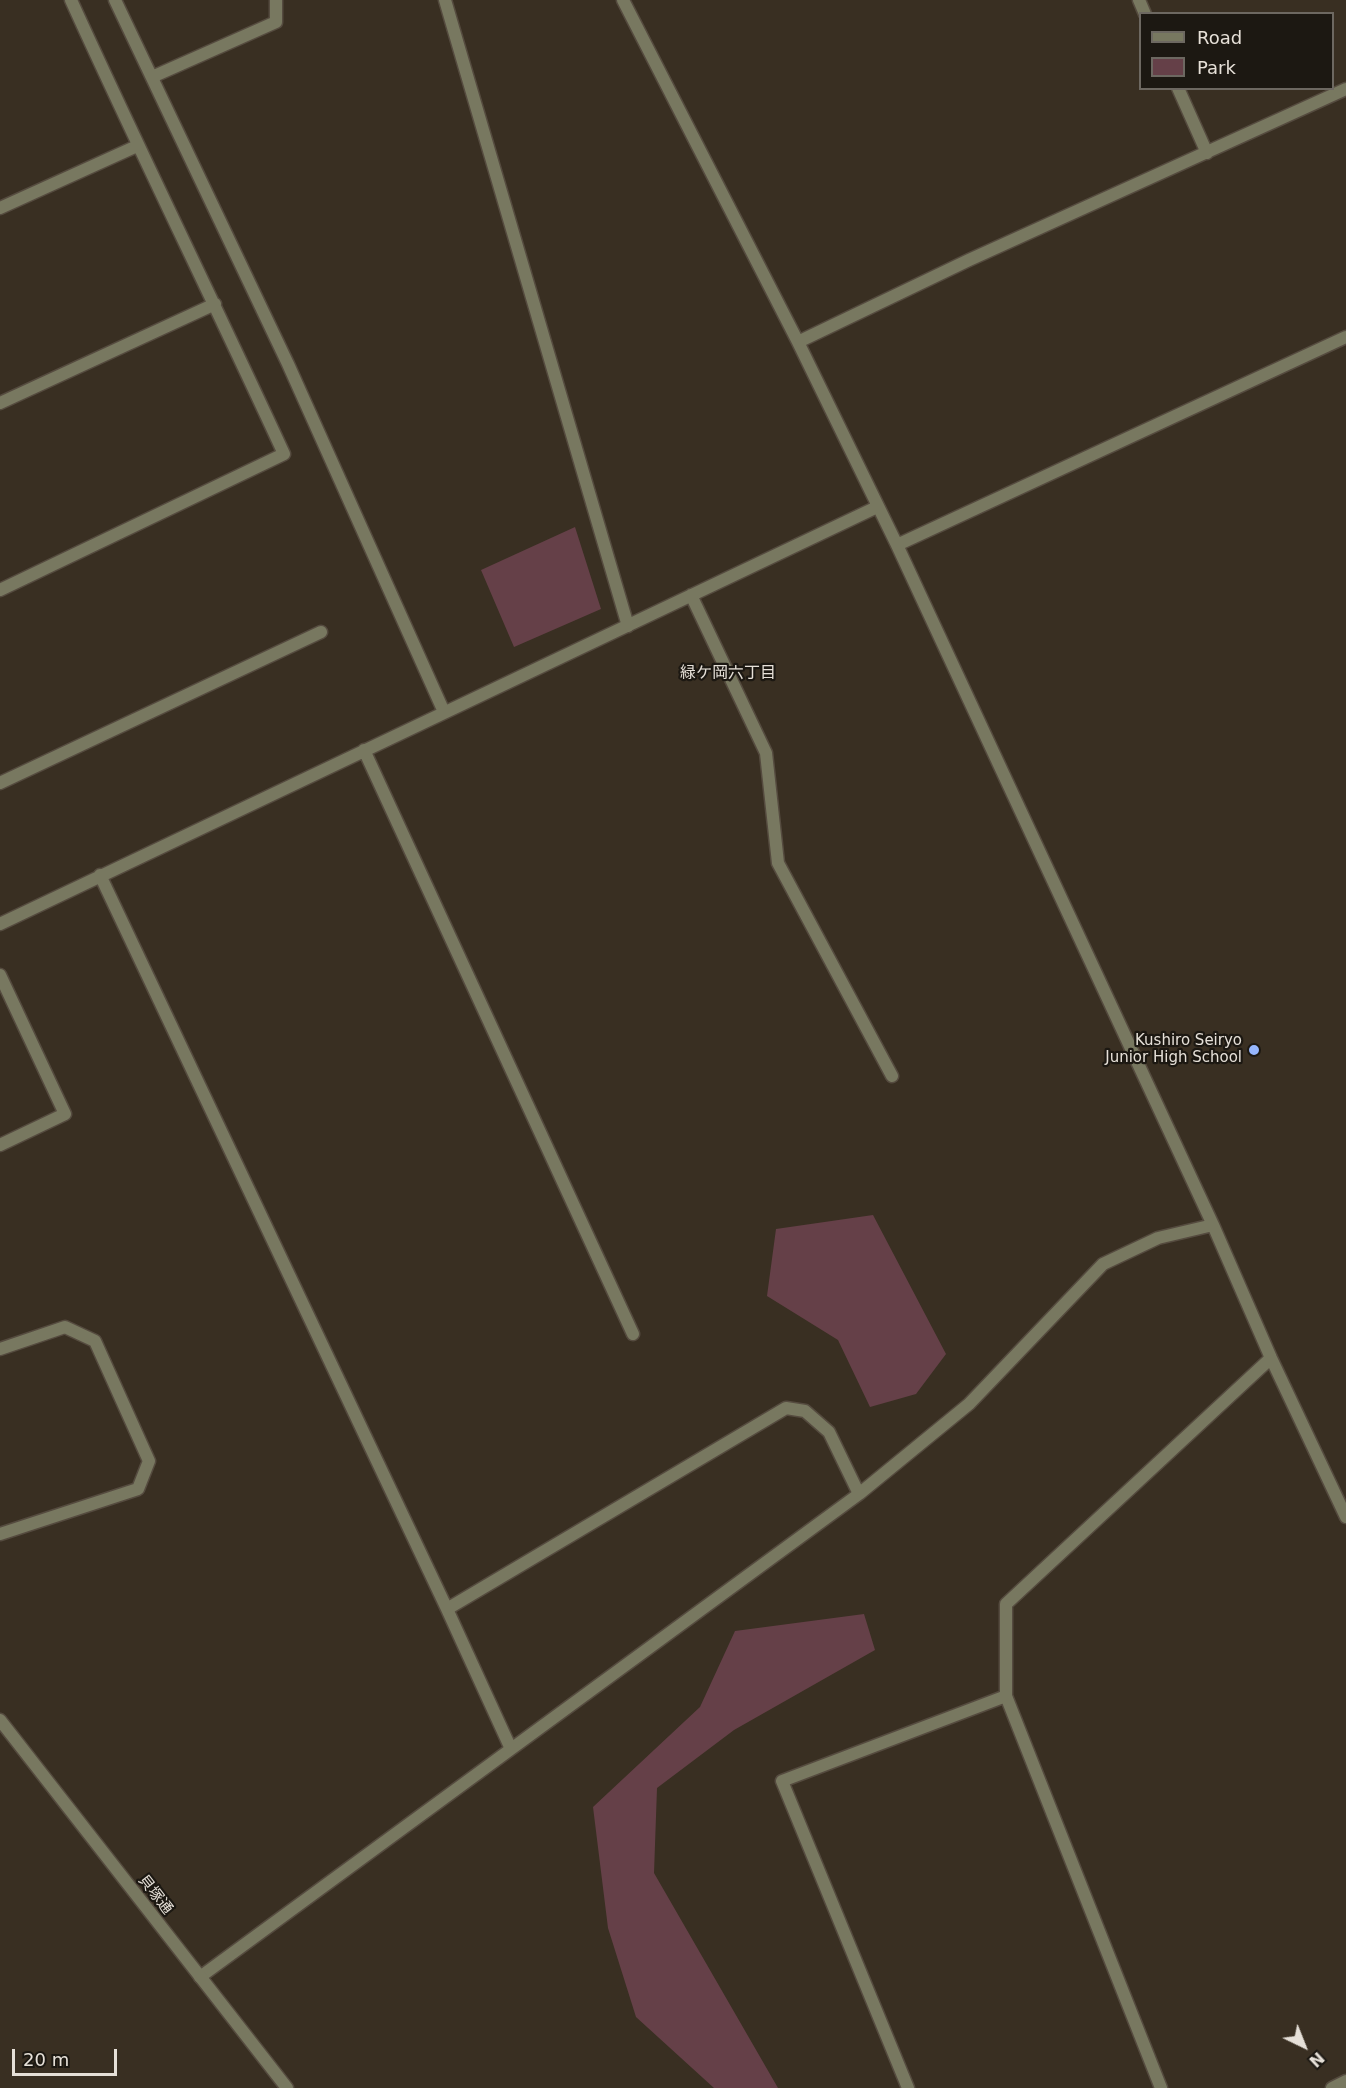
<!DOCTYPE html>
<meta charset="utf-8">
<style>
body{margin:0}
#map{position:relative;width:1346px;height:2088px;overflow:hidden;background:#392f22;font-family:"DejaVu Sans",sans-serif}
canvas{display:block}
.legend{position:absolute;left:1139px;top:12px;width:195px;height:78px;box-sizing:border-box;background:#1c1812;border:2px solid #6d6861;margin:0;padding:8px 10px;list-style:none;font-size:18px;color:#e6e0d8}
.legend li{display:flex;align-items:center;gap:12px;height:30px}
.legend b{width:30px;border:2px solid #6d6861}
.north{position:absolute;left:1274px;top:2016px;width:60px;height:60px;-webkit-text-stroke:4px #1c1812;paint-order:stroke;rotate:137deg;font-size:16px;font-weight:700;line-height:24px;text-align:center;color:#e6e0d8}
.north::after{content:'';display:block;margin:auto;width:21px;height:27px;background:#e6e0d8;clip-path:polygon(50% 0,100% 100%,50% 72%,0 100%)}
.scale{position:absolute;left:12px;top:2049px;width:105px;height:27px;box-sizing:border-box;border:3px solid #e6e0d8;border-top:0;padding-left:8px;font-size:18px;line-height:21px;white-space:nowrap;color:#e6e0d8;-webkit-text-stroke:4px #1c1812;paint-order:stroke}
</style>
<div id="map">
<canvas width="1346" height="2088"></canvas>
<ul class="legend">
<li><b style="height:8px;background:#787860"></b>Road</li>
<li><b style="height:16px;background:#654048"></b>Park</li>
</ul>
<div class="north">N</div>
<div class="scale">20 m</div>
</div>
<script>
const c = document.querySelector('canvas').getContext('2d');
c.lineJoin = 'round';
function fill(path, color) { c.fillStyle = color; c.fill(path, 'evenodd'); }
function stroke(path, color, width, dash) { c.strokeStyle = color; c.lineWidth = width; c.lineCap = dash ? 'butt' : 'round'; c.setLineDash(dash || []); c.stroke(path); }
function drawText(font, color, halo, rows, align = 'center') {
  c.font = font + ' "DejaVu Sans","Noto Sans JP",sans-serif'; c.lineWidth = 4.5; c.setLineDash([]); c.textBaseline = 'middle'; c.strokeStyle = halo; c.fillStyle = color; for (const [text, x, y, turn = 0] of rows) {
    c.save(); c.translate(x, y); c.rotate((+turn || 0) * Math.PI / 180); c.textAlign = isNaN(turn) ? turn : align; if (halo) c.strokeText(text, 0, 0); c.fillText(text, 0, 0); c.restore();
  }
}
fill(new Path2D(`
 M 575,527 L 601,609 L 514,647 L 481,570 Z
 M 873,1215 L 946,1354 L 916,1394 L 870,1407 L 838,1340 L 767,1296 L 776,1229 Z
 M 864,1614 L 875,1650 L 734,1730 L 657,1788 L 654,1873 L 778,2088 L 714,2088 L 636,2017 L 608,1928 L 593,1807 L 700,1707 L 735,1631 Z`), '#654048');
const minor = new Path2D(`
 M 115,0 L 288,364 L 444,712
 M 445,0 L 628,626
 M 623,0 L 798,342 L 897,545 L 1213,1225 L 1271,1358 L 1346,1517
 M 1139,0 L 1145,14
 M 152,77 L 276,22 L 276,0
 M 1178,88 L 1207,153
 M 0,208 L 137,146
 M 798,342 L 969,260 L 1346,89
 M 0,403 L 215,304
 M 897,545 L 1346,337
 M 0,590 L 284,454 C 214,302 140,152 71,0
 M 691,595 L 766,753 L 778,863 L 892,1076
 M 364,750 L 633,1334
 M 0,783 L 321,632
 M 100,875 L 447,1609 L 511,1749
 M 0,924 L 877,507
 M 0,975 L 65,1114 L 0,1145
 M 0,1349 L 65,1327 L 95,1341 L 149,1461 L 138,1489 L 0,1534
 M 447,1609 L 786,1408 L 805,1411 L 829,1432 L 859,1494
 M 1006,1696 L 1161,2088
 M 200,1977 L 859,1494 L 969,1404 L 1103,1264 L 1158,1238 L 1213,1225
 M 908,2088 L 782,1781 L 1006,1696 L 1006,1604 L 1271,1358
 M 1332,2088 L 1346,2081`);
const tertiary = new Path2D(`
 M 0,1720 L 287,2088`);
stroke(minor, '#554b3f', 15);
stroke(tertiary, '#554b3f', 15);
stroke(minor, '#787860', 12);
stroke(tertiary, '#787860', 12);
for (const [x, y, r, color] of [
 [1254,1050,6,"#96b6fd"]
]) { const dot = new Path2D(); dot.arc(x, y, r, 0, 2 * Math.PI); c.fillStyle = color; c.fill(dot); stroke(dot, '#1c1812', 2); }
drawText('15px', '#e6e0d8', '#1c1812', [
 ["Kushiro Seiryo",1242,1041],
 ["Junior High School",1242,1058]
], 'right');
drawText('15px', '#e6e0d8', '#1c1812', [
 ["貝塚通",155,1895,52]
]);
drawText('16px', '#e6e0d8', '#1c1812', [
 ["緑ケ岡六丁目",728,674]
]);
</script>
